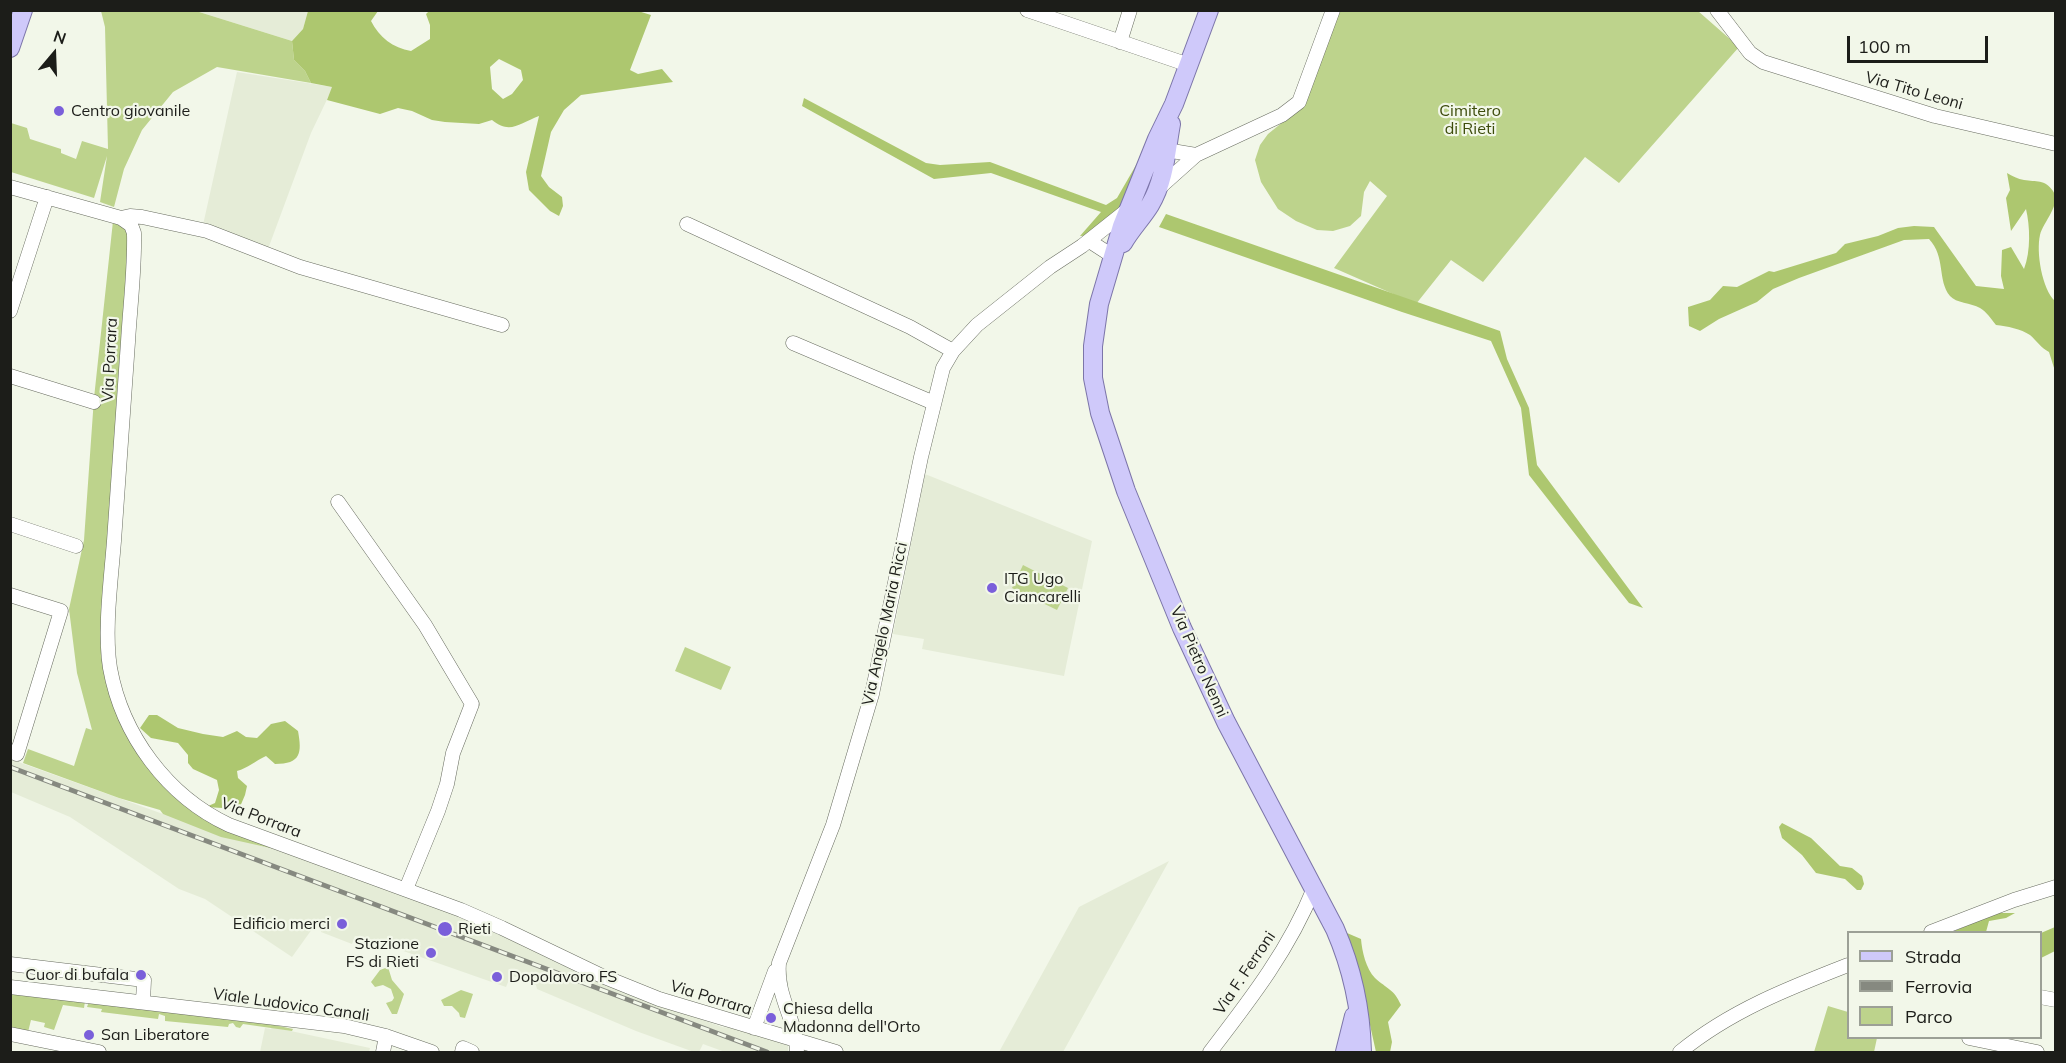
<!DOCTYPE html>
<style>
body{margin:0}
#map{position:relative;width:2066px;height:1063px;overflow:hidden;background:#f2f7e9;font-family:Mulish,sans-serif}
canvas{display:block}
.frame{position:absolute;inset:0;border:12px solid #1c1d19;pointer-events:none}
.legend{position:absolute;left:1847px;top:931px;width:195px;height:108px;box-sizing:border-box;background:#f2f7e9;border:2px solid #9ca096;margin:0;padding:8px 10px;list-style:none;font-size:18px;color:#1c1d19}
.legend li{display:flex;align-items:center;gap:12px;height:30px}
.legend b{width:30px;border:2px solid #9ca096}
.north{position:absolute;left:24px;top:24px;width:60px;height:60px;-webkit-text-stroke:4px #f2f7e9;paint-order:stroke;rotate:19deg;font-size:16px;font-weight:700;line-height:24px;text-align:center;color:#1c1d19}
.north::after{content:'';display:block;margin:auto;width:21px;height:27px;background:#1c1d19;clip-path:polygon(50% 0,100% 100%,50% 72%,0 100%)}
.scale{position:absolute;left:1847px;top:36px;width:141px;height:27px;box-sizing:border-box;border:3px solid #1c1d19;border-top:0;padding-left:8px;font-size:18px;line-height:21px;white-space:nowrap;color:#1c1d19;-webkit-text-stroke:4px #f2f7e9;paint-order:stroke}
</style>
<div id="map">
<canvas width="2066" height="1063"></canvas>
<div class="frame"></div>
<ul class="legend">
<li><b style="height:8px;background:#cfc9fa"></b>Strada</li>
<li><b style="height:8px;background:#868980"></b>Ferrovia</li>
<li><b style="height:16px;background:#bdd38c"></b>Parco</li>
</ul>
<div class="north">N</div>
<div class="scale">100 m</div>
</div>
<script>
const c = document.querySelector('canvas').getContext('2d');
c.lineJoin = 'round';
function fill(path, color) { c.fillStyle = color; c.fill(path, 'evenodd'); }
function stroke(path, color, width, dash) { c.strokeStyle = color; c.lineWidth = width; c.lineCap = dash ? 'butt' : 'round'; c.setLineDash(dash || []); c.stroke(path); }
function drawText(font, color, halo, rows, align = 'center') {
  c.font = font + ' Mulish,sans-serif'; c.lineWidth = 4.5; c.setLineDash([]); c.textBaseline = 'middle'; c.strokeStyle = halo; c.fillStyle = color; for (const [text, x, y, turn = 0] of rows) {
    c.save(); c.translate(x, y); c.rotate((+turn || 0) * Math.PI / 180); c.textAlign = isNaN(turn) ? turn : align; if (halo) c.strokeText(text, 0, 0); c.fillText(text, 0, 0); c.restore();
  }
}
fill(new Path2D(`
 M 196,11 L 308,11 L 303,29 L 292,41 Z
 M 237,72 L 333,87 L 311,133 L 268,249 L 203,225 Z
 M 925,474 L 1092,541 L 1064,676 L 922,649 L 924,639 L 893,634 Z
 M 10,759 L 163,814 L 219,826 L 447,909 L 591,979 L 722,1027 L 737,1029 L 788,1045 L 788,1052 L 725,1052 L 703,1044 L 699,1052 L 694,1052 L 636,1031 L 537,989 L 536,985 L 511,975 L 506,987 L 372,940 L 370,940 L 368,945 L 360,942 L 361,938 L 355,936 L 352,944 L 321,932 L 322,928 L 315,925 L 292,957 L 205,899 L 179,889 L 70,817 L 11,792 Z
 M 1169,861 L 1063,1052 L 999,1052 L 1079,907 Z
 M 272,1027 L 370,1048 L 369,1052 L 260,1052 L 265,1028 L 271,1029 Z`), '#e5ecd7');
fill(new Path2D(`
 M 101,11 L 196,11 L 292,41 L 294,60 L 305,71 L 311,83 L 217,67 L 173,92 L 142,130 L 124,169 L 114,207 L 100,202 L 107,156 L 94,198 L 11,172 L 11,123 L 27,128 L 30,139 L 61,149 L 61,153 L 76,159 L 82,141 L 108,149 L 105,27 Z
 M 1340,11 L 1698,11 L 1739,47 L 1619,183 L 1585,157 L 1483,282 L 1451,260 L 1416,304 L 1334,268 L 1387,196 L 1370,181 L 1364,192 L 1361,216 L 1350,226 L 1333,231 L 1317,230 L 1296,221 L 1278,209 L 1261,182 L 1255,160 L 1260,145 L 1268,134 L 1299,109 L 1307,97 Z
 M 113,221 L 125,224 L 129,233 L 110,666 L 150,760 L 229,825 L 275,849 L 221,837 L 163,814 L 160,810 L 119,798 L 23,763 L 28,749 L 74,766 L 86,728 L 92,730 L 77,673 L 69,609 L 84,540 L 94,398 Z
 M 1023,565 L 1068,588 L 1057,610 L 1012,588 Z
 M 685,647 L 731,667 L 721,690 L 675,671 Z
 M 388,967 L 392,980 L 404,994 L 397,1014 L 392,1014 L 386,1003 L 392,1001 L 394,998 L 391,989 L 383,985 L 375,987 L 371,982 L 380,970 Z
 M 461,990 L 473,994 L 465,1018 L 460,1017 L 459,1013 L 452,1006 L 444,1006 L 441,1000 Z
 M 10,992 L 85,1001 L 84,1008 L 63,1005 L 54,1030 L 44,1027 L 45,1023 L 31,1020 L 28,1032 L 11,1029 Z
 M 89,1001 L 265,1023 L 293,1029 L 292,1031 L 243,1024 L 240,1028 L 236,1027 L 233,1023 L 229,1024 L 228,1027 L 165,1021 L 165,1016 L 159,1014 L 158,1019 L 101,1012 L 102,1009 L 87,1007 Z
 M 1828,1006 L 1848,1012 L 1848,1038 L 1877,1038 L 1874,1052 L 1814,1052 Z`), '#bdd38c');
fill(new Path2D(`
 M 308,11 L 378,11 L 371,21 C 379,37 393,48 411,51 L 430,39 L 430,25 L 426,14 L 429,11 L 638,11 L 651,15 L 630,70 L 638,74 L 662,69 L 673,82 L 581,95 L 564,110 L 551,132 L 541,176 L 549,187 L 562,197 L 563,206 L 559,216 L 550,211 L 529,190 L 526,172 L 539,116 C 520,123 510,135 492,120 L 479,124 L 445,122 L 432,120 L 412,111 L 398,108 L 380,114 L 327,100 L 332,87 L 311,83 L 305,71 L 294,60 L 292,41 L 303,29 ZM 499,59 L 521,70 L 523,80 L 512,94 L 503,99 L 492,89 L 490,67 Z
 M 804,98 L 926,163 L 940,165 L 990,162 L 1106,205 L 1117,198 L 1143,153 L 1121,213 L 1098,235 L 1080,236 L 1101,212 L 991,173 L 934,179 L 802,106 Z
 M 2007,173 C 2012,176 2018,179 2024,180 C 2036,182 2045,179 2053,191 C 2062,204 2043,222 2040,235 C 2036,252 2042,289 2055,301 L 2055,371 L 2049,352 C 2041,348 2037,341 2030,335 C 2021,329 2007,326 1996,325 C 1992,320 1986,311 1980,308 C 1971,303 1956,303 1950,296 C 1937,280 1946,257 1929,239 L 1904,240 L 1799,278 L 1773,289 L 1757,302 L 1719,319 L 1700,331 L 1689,326 L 1688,307 L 1710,300 L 1723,286 L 1737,287 L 1769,271 L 1774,272 L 1836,253 L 1845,244 L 1878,236 L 1898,228 L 1914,226 L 1934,227 L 1976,286 L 2004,289 L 2001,276 L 2002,250 L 2011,247 L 2024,269 C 2031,251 2030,226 2026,209 L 2011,231 L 2006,198 L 2010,190 Z
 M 1166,214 L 1500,331 L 1507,359 L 1529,408 L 1537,465 L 1643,608 L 1629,603 L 1529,475 L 1521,408 L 1491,341 L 1402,312 L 1159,227 Z
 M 149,715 L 157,715 L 178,728 L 203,734 L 223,737 L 237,731 L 246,737 L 257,738 L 271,724 L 285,721 L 298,731 C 302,753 301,764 275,764 L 266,756 C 255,761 248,768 237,771 L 238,778 L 247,786 L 245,795 L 239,809 L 206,807 L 215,803 L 219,790 L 217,780 L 193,769 L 188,763 L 188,755 L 178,743 L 151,738 L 140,728 Z
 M 1782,823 L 1811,838 L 1840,866 L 1852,868 L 1862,876 L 1864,884 L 1861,890 L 1857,890 L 1845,879 L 1816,873 L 1802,855 L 1782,838 L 1779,827 Z
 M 1996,913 L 2015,913 L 2006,918 L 1989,921 L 1986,932 L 1952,932 Z
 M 2055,927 L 2055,951 L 2041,958 L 2041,933 Z
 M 1347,933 L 1361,939 C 1362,951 1366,969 1375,978 C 1387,989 1394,989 1401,1005 L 1388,1022 L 1392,1042 L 1390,1052 L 1376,1052 L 1354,953 L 1349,944 Z`), '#adc76f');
const minor = new Path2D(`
 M 1027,10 L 1189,65
 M 1717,10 L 1750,53 L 1763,62 L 1935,116 L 2056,144
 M 1120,42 L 1130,10
 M 1160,149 L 1196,155
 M 10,187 L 121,218 L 131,225 L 134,233 C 135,269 130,306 128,342 C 123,408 119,475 114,541 C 111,580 104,631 110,668 C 122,735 167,796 229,825 L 461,910 L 502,928 L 602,976 L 659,999 L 836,1052
 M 1158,189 L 1196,155 L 1282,115 L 1299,102 L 1333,10
 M 121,218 L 130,216 L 142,217 L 207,231 L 300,267 L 502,325
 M 687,224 L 910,327 L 953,351
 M 1094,244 L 1114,257
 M 10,311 L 47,197
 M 793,343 L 934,403
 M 10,376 L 94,402
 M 338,502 L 425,625 L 472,704 L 453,753 L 447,784 L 438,811 L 406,889
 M 10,524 L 76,546
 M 10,595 L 61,611 L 17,754 L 10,751
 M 1931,932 L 2014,900 L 2056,887
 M 10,964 L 144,980 L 143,1002
 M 10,987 L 344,1026 L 386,1036 L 432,1052
 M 2040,997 L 2056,1000
 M 754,1028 L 775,971
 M 10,1034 L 99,1052
 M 1969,1038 L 2037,1052
 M 383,1052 L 386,1036
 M 462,1052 L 463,1048 L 472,1052
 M 797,1052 C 797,1020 776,998 779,963 L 833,825 L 872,694 L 921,457 L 943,368 L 953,351 L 977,325 L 1050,267 L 1082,246 L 1126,211
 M 1210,1052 C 1250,1000 1289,950 1314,888
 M 1680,1052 C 1730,1011 1789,988 1848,965`);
const major = new Path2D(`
 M 1209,10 L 1174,104 L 1157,139 L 1122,226 L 1099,304 L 1093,346 L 1093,378 L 1100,413 L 1126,491 L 1182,628 L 1226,722 L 1335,929 C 1352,968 1361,1010 1362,1052
 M 10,48 L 23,10
 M 1123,243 C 1131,229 1142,218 1150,205 C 1165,180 1166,151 1171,124
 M 1345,1052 L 1354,1016`);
stroke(minor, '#696d61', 15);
stroke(major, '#7c75a9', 20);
stroke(minor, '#fff', 14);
stroke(major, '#cfc9fa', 18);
const rail = new Path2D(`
 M 10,767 L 767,1052`);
stroke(rail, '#868980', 5);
stroke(rail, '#f2f7e9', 3, [9]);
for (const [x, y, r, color] of [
 [59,111,6,"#7a5fda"],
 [992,588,6,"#7a5fda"],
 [342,924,6,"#7a5fda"],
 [445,929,8,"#7a5fda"],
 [431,953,6,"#7a5fda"],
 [141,975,6,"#7a5fda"],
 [497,977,6,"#7a5fda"],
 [771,1018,6,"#7a5fda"],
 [89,1035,6,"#7a5fda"]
]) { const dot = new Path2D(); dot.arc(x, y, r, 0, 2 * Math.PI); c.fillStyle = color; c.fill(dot); stroke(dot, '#f2f7e9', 2); }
drawText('16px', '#1c1d19', '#f2f7e9', [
 ["Via Tito Leoni",1914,91,16],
 ["Via Porrara",110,360,-87],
 ["Via Angelo Maria Ricci",885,624,-78],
 ["Via Pietro Nenni",1199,662,66],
 ["Via Porrara",261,818,21],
 ["Via F. Ferroni",1245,973,-56],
 ["Via Porrara",711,998,17],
 ["Viale Ludovico Canali",291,1005,8]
]);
drawText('16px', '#1c1d19', '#f2f7e9', [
 ["Centro giovanile",71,111],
 ["ITG Ugo",1004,579],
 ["Ciancarelli",1004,597],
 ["Edificio merci",330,924,"right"],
 ["Rieti",458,929],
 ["Stazione",419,944,"right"],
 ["FS di Rieti",419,962,"right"],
 ["Cuor di bufala",129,975,"right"],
 ["Dopolavoro FS",509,977],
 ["Chiesa della",783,1009],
 ["Madonna dell'Orto",783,1027],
 ["San Liberatore",101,1035]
], 'left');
drawText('16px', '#3d4c0b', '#f2f7e9', [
 ["Cimitero",1470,111],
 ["di Rieti",1470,129]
]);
</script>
